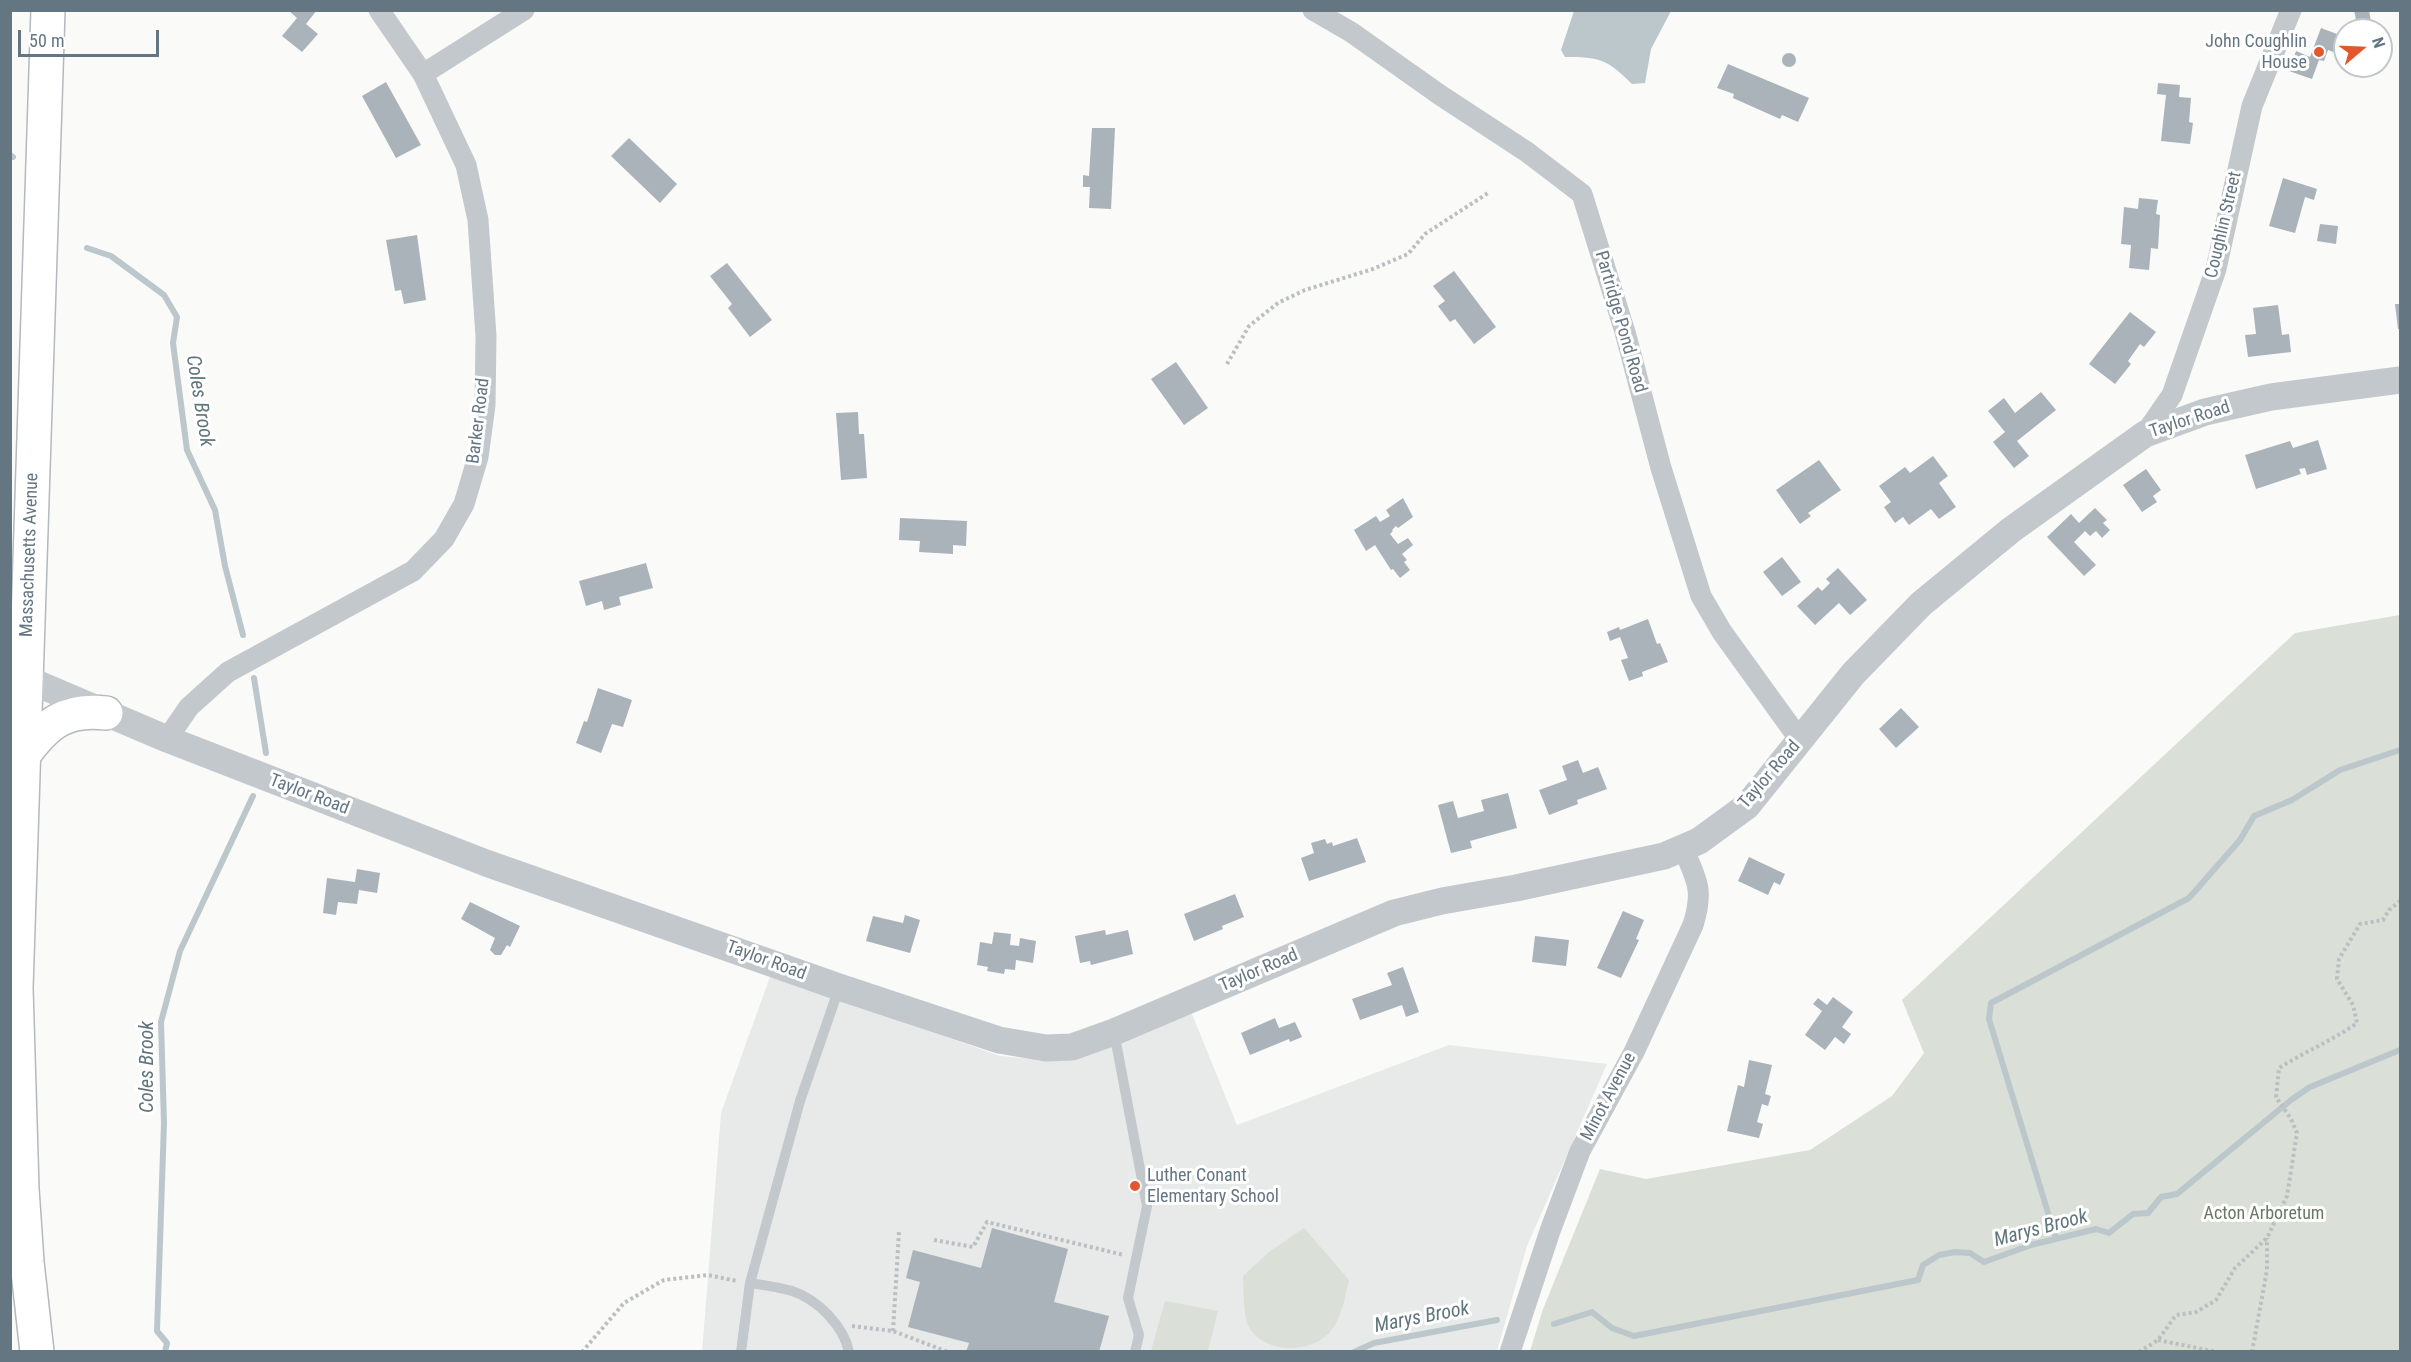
<!DOCTYPE html>
<style>
body{margin:0}
#map{position:relative;width:2411px;height:1362px;overflow:hidden;background:#fafaf8;font-family:"Roboto Condensed",sans-serif}
canvas{display:block}
.frame{position:absolute;inset:0;border:12px solid #657683;pointer-events:none}
.north{position:absolute;left:2333px;top:18px;width:60px;height:60px;box-sizing:border-box;background:#fff;border:2px solid #c1c8cd;border-radius:50%;rotate:71deg;font-size:16px;font-weight:700;line-height:24px;text-align:center;color:#657683}
.north::after{content:'';display:block;margin:auto;width:21px;height:27px;background:#e4572e;clip-path:polygon(50% 0,100% 100%,50% 72%,0 100%)}
.scale{position:absolute;left:18px;top:30px;width:141px;height:27px;box-sizing:border-box;border:3px solid #657683;border-top:0;padding-left:8px;font-size:18px;line-height:21px;white-space:nowrap;color:#657683;-webkit-text-stroke:4px #fff;paint-order:stroke}
</style>
<div id="map">
<canvas width="2411" height="1362"></canvas>
<div class="frame"></div>
<div class="north">N</div>
<div class="scale">50 m</div>
</div>
<script>
const c = document.querySelector('canvas').getContext('2d');
c.lineJoin = 'round';
function fill(path, color) { c.fillStyle = color; c.fill(path, 'evenodd'); }
function stroke(path, color, width, dash) { c.strokeStyle = color; c.lineWidth = width; c.lineCap = dash ? 'butt' : 'round'; c.setLineDash(dash || []); c.stroke(path); }
function drawText(font, color, halo, rows, align = 'center') {
  c.font = font + ' "Roboto Condensed",sans-serif'; c.lineWidth = 6; c.setLineDash([]); c.textBaseline = 'middle'; c.strokeStyle = halo; c.fillStyle = color; for (const [text, x, y, turn = 0] of rows) {
    c.save(); c.translate(x, y); c.rotate((+turn || 0) * Math.PI / 180); c.textAlign = isNaN(turn) ? turn : align; if (halo) c.strokeText(text, 0, 0); c.fillText(text, 0, 0); c.restore();
  }
}
fill(new Path2D(`
 M 771,974 L 1000,1056 L 1035,1059 L 1144,1030 L 1192,1014 L 1237,1125 L 1449,1045 L 1607,1064 L 1527,1246 L 1497,1351 L 702,1352 L 721,1113 Z`), '#e8e9e9');
fill(new Path2D(`
 M 2400,615 L 2400,1351 L 1530,1351 L 1543,1309 L 1600,1169 L 1646,1179 L 1810,1150 L 1892,1096 L 1924,1053 L 1902,1000 L 2295,633 Z
 M 1304,1228 L 1349,1280 C 1345,1298 1341,1322 1327,1335 C 1305,1356 1257,1352 1247,1322 C 1243,1309 1244,1290 1243,1276 L 1269,1252 Z
 M 1165,1301 L 1218,1311 L 1208,1351 L 1151,1351 Z`), '#dadfd7');
fill(new Path2D(`
 M 1574,11 L 1671,11 L 1651,49 L 1645,83 L 1632,84 C 1607,59 1600,57 1565,57 L 1561,50 Z`), '#bbc7cb');
stroke(new Path2D(`
 M 10,155 L 13,157
 M 87,248 L 111,256 L 164,295 L 177,317 L 173,343 L 187,450 L 215,510 L 225,566 L 243,635
 M 254,678 L 266,753
 M 2056,1239 L 1989,1019 L 1991,1003 L 2189,898 L 2240,840 L 2254,816 L 2292,800 L 2340,770 L 2400,750
 M 1554,1324 L 1592,1312 L 1612,1328 L 1634,1336 L 1918,1280 L 1923,1265 L 1939,1255 L 1955,1252 L 1970,1253 L 1984,1262 L 2031,1245 L 2096,1229 L 2109,1233 L 2133,1214 L 2148,1213 L 2161,1197 L 2177,1194 L 2291,1100 L 2310,1087 L 2400,1050
 M 165,1352 L 167,1343 L 157,1331 L 164,1123 L 161,1022 L 180,951 L 253,796
 M 1354,1352 L 1374,1343 L 1497,1320`), '#bbc7cb', 6);
fill(new Path2D(`
 M 288,10 L 317,10 L 306,24 L 318,34 L 302,52 L 282,36 L 297,18 Z
 M 2354,10 L 2369,10 L 2372,28 L 2358,30 Z
 M 2321,28 L 2345,37 L 2339,54 L 2328,50 L 2324,61 L 2319,60 L 2312,79 L 2289,71 L 2296,51 L 2310,57 Z
 M1782 60a7 7 0 1 1 14 0a7 7 0 1 1-14 0Z
 M 1728,64 L 1809,98 L 1798,122 L 1782,115 L 1780,119 L 1733,98 L 1734,94 L 1717,88 Z
 M 386,82 L 421,145 L 396,158 L 362,96 Z
 M 2158,83 L 2180,85 L 2179,97 L 2191,98 L 2189,122 L 2193,123 L 2190,144 L 2161,141 L 2166,95 L 2157,94 Z
 M 1092,128 L 1115,128 L 1111,209 L 1089,208 L 1090,187 L 1083,187 L 1083,175 L 1089,176 Z
 M 629,138 L 677,184 L 660,203 L 611,156 Z
 M 2283,178 L 2317,189 L 2314,200 L 2305,197 L 2295,233 L 2269,226 Z
 M 2139,198 L 2158,200 L 2156,214 L 2160,215 L 2158,249 L 2151,248 L 2149,270 L 2129,268 L 2131,245 L 2121,244 L 2124,207 L 2138,209 Z
 M 2320,224 L 2338,226 L 2336,244 L 2317,241 Z
 M 417,235 L 426,300 L 404,304 L 401,290 L 395,291 L 386,240 Z
 M 727,263 L 772,320 L 750,337 L 728,308 L 732,304 L 710,276 Z
 M 1454,271 L 1496,327 L 1474,344 L 1455,319 L 1450,322 L 1438,306 L 1445,301 L 1433,286 Z
 M 2395,304 L 2400,304 L 2400,329 L 2398,329 Z
 M 2278,305 L 2282,335 L 2289,334 L 2291,352 L 2248,357 L 2245,335 L 2256,334 L 2253,308 Z
 M 2130,312 L 2156,332 L 2144,347 L 2140,344 L 2128,361 L 2131,364 L 2115,384 L 2089,364 Z
 M 1176,362 L 1208,408 L 1184,425 L 1151,379 Z
 M 2041,392 L 2056,410 L 2017,441 L 2029,456 L 2014,468 L 1993,442 L 2005,432 L 1988,411 L 2004,398 L 2015,413 Z
 M 858,412 L 859,434 L 864,434 L 867,478 L 841,480 L 836,413 Z
 M 2318,440 L 2327,469 L 2307,475 L 2305,468 L 2299,469 L 2301,474 L 2256,489 L 2245,455 L 2290,441 L 2293,448 Z
 M 1933,456 L 1948,476 L 1939,483 L 1956,507 L 1939,519 L 1931,509 L 1909,525 L 1903,517 L 1895,523 L 1884,507 L 1891,502 L 1879,486 L 1905,467 L 1910,473 Z
 M 1819,460 L 1841,490 L 1808,513 L 1811,516 L 1800,524 L 1776,490 Z
 M 2146,469 L 2161,490 L 2153,496 L 2157,502 L 2142,512 L 2123,485 Z
 M 1403,498 L 1413,517 L 1398,528 L 1396,526 L 1392,530 L 1393,531 L 1390,534 L 1398,544 L 1408,538 L 1413,545 L 1402,554 L 1407,560 L 1404,562 L 1410,570 L 1400,578 L 1393,569 L 1391,570 L 1375,545 L 1366,551 L 1354,530 L 1376,516 L 1380,522 L 1390,516 L 1386,510 Z
 M 2095,508 L 2107,520 L 2103,523 L 2110,530 L 2102,538 L 2096,531 L 2090,536 L 2085,531 L 2074,542 L 2096,565 L 2084,576 L 2047,537 L 2071,514 L 2079,523 Z
 M 900,518 L 967,521 L 966,546 L 953,545 L 953,554 L 919,552 L 920,541 L 899,540 Z
 M 1782,557 L 1801,582 L 1782,596 L 1763,572 Z
 M 646,563 L 653,588 L 619,597 L 621,605 L 604,610 L 602,601 L 586,606 L 579,581 Z
 M 1838,568 L 1867,600 L 1850,615 L 1839,603 L 1815,625 L 1797,606 L 1818,587 L 1822,591 L 1830,583 L 1826,579 Z
 M 1648,619 L 1657,644 L 1660,643 L 1668,662 L 1642,672 L 1643,676 L 1629,681 L 1621,660 L 1628,658 L 1620,637 L 1610,641 L 1607,632 L 1619,627 L 1620,630 Z
 M 598,688 L 632,700 L 623,727 L 612,724 L 601,753 L 576,743 L 584,721 L 587,722 Z
 M 1901,708 L 1919,727 L 1896,748 L 1879,729 Z
 M 1578,760 L 1583,773 L 1598,767 L 1607,789 L 1577,800 L 1578,804 L 1549,815 L 1539,790 L 1567,780 L 1562,766 Z
 M 1508,793 L 1517,828 L 1470,841 L 1472,848 L 1451,853 L 1438,805 L 1453,801 L 1458,818 L 1484,811 L 1481,800 Z
 M 1357,838 L 1366,862 L 1309,881 L 1301,858 L 1314,853 L 1311,843 L 1325,839 L 1327,844 L 1332,842 L 1333,846 Z
 M 1749,857 L 1785,874 L 1780,885 L 1774,882 L 1768,895 L 1738,881 Z
 M 357,869 L 380,873 L 377,893 L 359,890 L 357,904 L 338,902 L 336,915 L 323,913 L 327,878 L 355,882 Z
 M 1235,894 L 1244,917 L 1222,926 L 1223,929 L 1194,941 L 1184,914 Z
 M 470,902 L 520,926 L 510,947 L 507,945 L 501,955 L 495,955 L 490,950 L 495,938 L 461,919 Z
 M 1623,911 L 1644,920 L 1636,939 L 1639,940 L 1621,978 L 1597,968 Z
 M 905,915 L 920,920 L 910,953 L 866,941 L 873,916 L 903,923 Z
 M 1105,930 L 1106,935 L 1128,930 L 1133,954 L 1091,965 L 1090,961 L 1080,963 L 1075,936 Z
 M 994,932 L 1011,934 L 1010,945 L 1019,946 L 1020,938 L 1036,941 L 1033,963 L 1016,960 L 1015,970 L 1005,969 L 1004,974 L 987,971 L 988,967 L 977,965 L 980,942 L 992,944 Z
 M 1535,936 L 1569,940 L 1566,966 L 1532,962 Z
 M 1403,967 L 1419,1012 L 1406,1017 L 1402,1005 L 1360,1020 L 1352,999 L 1392,985 L 1387,973 Z
 M 1833,997 L 1853,1012 L 1842,1027 L 1851,1034 L 1844,1044 L 1835,1037 L 1825,1050 L 1805,1035 L 1822,1011 L 1813,1004 L 1818,998 L 1827,1005 Z
 M 1275,1018 L 1279,1028 L 1295,1022 L 1302,1037 L 1290,1042 L 1289,1039 L 1250,1055 L 1241,1033 Z
 M 1749,1060 L 1772,1065 L 1765,1094 L 1771,1096 L 1768,1106 L 1762,1104 L 1757,1122 L 1763,1124 L 1759,1138 L 1727,1131 L 1738,1085 L 1744,1087 Z
 M 992,1228 L 1068,1249 L 1054,1302 L 1109,1316 L 1099,1352 L 966,1352 L 969,1343 L 908,1327 L 920,1282 L 906,1278 L 913,1250 L 981,1268 Z`), '#aab3b9');
const trunk = new Path2D(`
 M 23,756 C 46,724 65,708 106,713
 M 37,1352 L 27,1262 L 22,1189 L 16,988 L 48,10`);
stroke(trunk, '#b4b9bd', 36);
stroke(new Path2D(`
 M 1227,364 L 1249,326 L 1278,303 L 1305,290 L 1373,269 L 1408,254 L 1425,234 L 1488,193
 M 934,1240 L 973,1247 L 987,1222 L 1124,1255
 M 852,1326 L 893,1331 L 948,1352
 M 893,1331 L 899,1232
 M 2158,1340 L 2217,1352
 M 582,1352 L 624,1303 L 664,1280 L 708,1275 L 737,1281
 M 2139,1352 L 2158,1340 L 2176,1315 L 2196,1312 L 2216,1300 L 2235,1268 L 2267,1238 L 2287,1196 L 2297,1133 L 2291,1119 L 2276,1097 L 2279,1068 C 2304,1052 2332,1041 2357,1023 L 2353,1005 L 2337,979 L 2339,959 L 2360,924 L 2383,920 L 2389,910 L 2400,901
 M 2252,1352 L 2267,1270 L 2267,1238`), '#bbbfc2', 4, [3, 3]);
stroke(new Path2D(`
 M 1114,1032 L 1147,1206 L 1128,1298 L 1139,1335 L 1135,1352
 M 750,1283 C 764,1285 779,1287 792,1291 C 817,1299 844,1326 849,1352
 M 741,1352 L 750,1283 L 800,1101 L 839,988`), '#c3c8cc', 10);
stroke(new Path2D(`
 M 1313,10 L 1351,32 L 1440,95 L 1527,152 L 1582,194 L 1625,332 L 1661,468 L 1701,596 L 1722,632 L 1800,740
 M 423,74 L 524,10
 M 2145,434 L 2172,395 L 2216,269 L 2252,106 L 2291,10
 M 167,739 L 189,707 L 228,672 L 413,571 L 444,539 L 464,504 L 478,457 L 485,405 L 486,336 L 478,220 L 466,165 L 423,74 L 379,10
 M 1510,1352 L 1550,1231 L 1580,1151 L 1634,1052 L 1693,925 C 1704,890 1697,880 1683,848`), '#c3c8cc', 21);
stroke(new Path2D(`
 M 10,672 L 167,739 L 486,863 L 839,987 L 999,1040 L 1046,1048 L 1072,1047 L 1114,1032 L 1394,913 L 1442,901 L 1516,888 L 1664,856 L 1699,841 L 1747,806 L 1853,674 L 1921,604 L 2011,530 L 2145,434 L 2205,412 L 2271,397 L 2400,380`), '#c3c8cc', 27);
stroke(trunk, '#fff', 33);
for (const [x, y, r, color] of [
 [2319,52,6,"#e4572e"],
 [1135,1186,6,"#e4572e"]
]) { const dot = new Path2D(); dot.arc(x, y, r, 0, 2 * Math.PI); c.fillStyle = color; c.fill(dot); stroke(dot, '#fff', 2); }
drawText('18px', '#657683', '#fff', [
 ["John Coughlin",2307,42],
 ["House",2307,63],
 ["Luther Conant",1147,1176,"left"],
 ["Elementary School",1147,1197,"left"]
], 'right');
drawText('18px', '#657683', '#fff', [
 ["Coughlin Street",2224,225,-77],
 ["Partridge Pond Road",1620,322,74],
 ["Taylor Road",2190,420,-18],
 ["Barker Road",479,421,-83],
 ["Massachusetts Avenue",30,555,-88],
 ["Taylor Road",1770,775,-49],
 ["Taylor Road",309,795,21],
 ["Taylor Road",766,961,20],
 ["Taylor Road",1259,971,-23],
 ["Minot Avenue",1609,1097,-62]
]);
drawText('18px', '#687a64', '#fff', [
 ["Acton Arboretum",2264,1214]
]);
drawText('italic 20px', '#60757c', '#fff', [
 ["Coles Brook",199,401,81],
 ["Coles Brook",148,1067,-90],
 ["Marys Brook",2041,1229,-15],
 ["Marys Brook",1422,1318,-11]
]);
</script>
